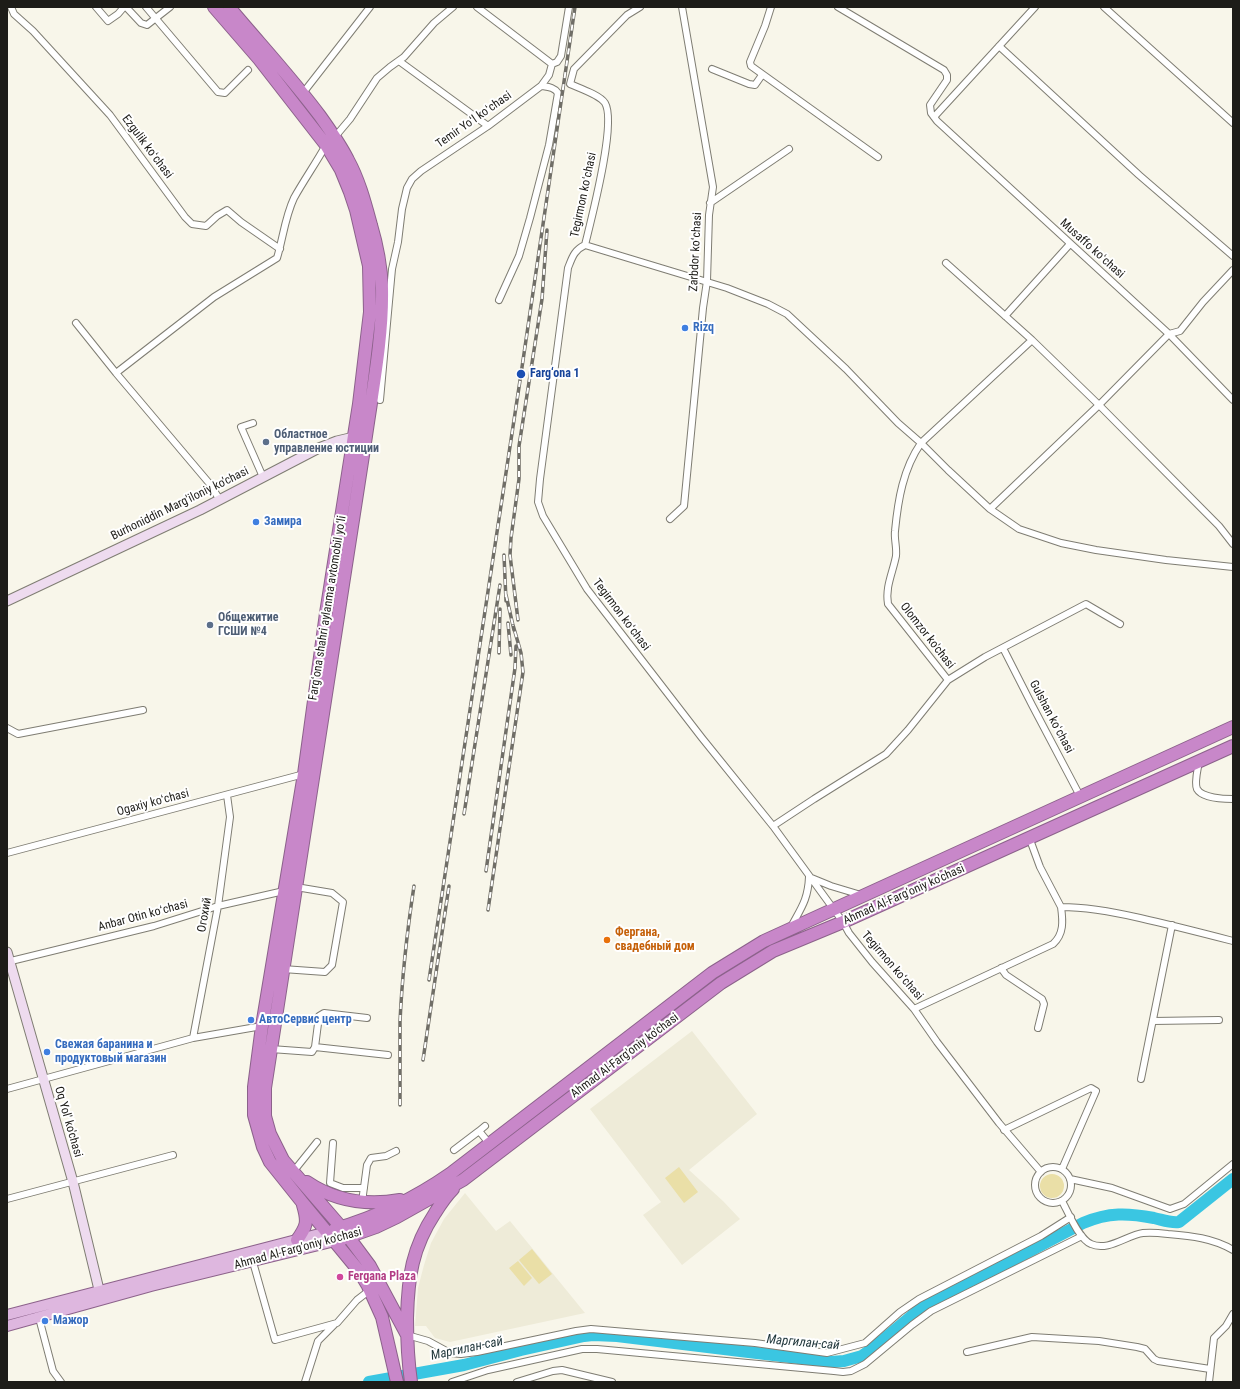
<!DOCTYPE html>
<meta charset="utf-8">
<style>
body{margin:0}
#map{position:relative;width:1240px;height:1389px;overflow:hidden;background:#f8f6ea;font-family:"Roboto Condensed",sans-serif}
canvas{display:block}
.frame{position:absolute;inset:0;border:8px solid #1d1c18;pointer-events:none}
</style>
<div id="map">
<canvas width="1240" height="1389"></canvas>
<div class="frame"></div>
</div>
<script>
const c = document.querySelector('canvas').getContext('2d');
c.lineJoin = 'round';
function fill(path, color) { c.fillStyle = color; c.fill(path, 'evenodd'); }
function stroke(path, color, width, dash) { c.strokeStyle = color; c.lineWidth = width; c.lineCap = dash ? 'butt' : 'round'; c.setLineDash(dash || []); c.stroke(path); }
function drawText(font, color, halo, rows, align = 'center') {
  c.font = font + ' "Roboto Condensed",sans-serif'; c.lineWidth = 4; c.setLineDash([]); c.textBaseline = 'middle'; c.strokeStyle = halo; c.fillStyle = color; for (const [text, x, y, turn = 0] of rows) {
    c.save(); c.translate(x, y); c.rotate((+turn || 0) * Math.PI / 180); c.textAlign = isNaN(turn) ? turn : align; if (halo) c.strokeText(text, 0, 0); c.fillText(text, 0, 0); c.restore();
  }
}
fill(new Path2D(`
 M 692,1031 L 757,1114 L 689,1170 L 723,1201 L 740,1219 L 682,1265 L 643,1215 L 661,1202 L 590,1109 Z
 M 465,1193 L 496,1231 L 510,1221 L 585,1313 L 450,1342 L 435,1338 L 426,1326 L 415,1326 L 418,1288 L 424,1265 L 431,1243 L 444,1219 Z`), '#eeebd8');
fill(new Path2D(`
 M 679,1167 L 698,1192 L 684,1203 L 665,1178 Z
 M1040 1186a12 12 0 1 1 24 0a12 12 0 1 1-24 0Z
 M 532,1249 L 552,1274 L 539,1284 L 519,1260 Z
 M 518,1261 L 532,1278 L 524,1286 L 509,1268 Z`), '#eadfa7');
stroke(new Path2D(`
 M 369,1382 L 464,1365 L 521,1350 L 584,1336 L 593,1335 L 617,1336 L 831,1362 L 844,1361 L 862,1356 L 872,1349 L 920,1309 L 1083,1223 C 1109,1212 1128,1213 1154,1218 C 1163,1220 1170,1223 1179,1222 L 1233,1179`), '#3ac6e2', 12);
const street = new Path2D(`
 M 11,7 L 14,14 L 33,31 L 110,115 L 185,217 L 192,224 L 206,226 L 217,216 L 227,210 L 241,222 L 280,249
 M 96,7 L 108,21 L 118,14 L 124,7
 M 126,7 L 141,23 L 147,25 L 170,7
 M 146,7 L 218,92 L 225,93 L 248,70
 M 477,7 L 552,64
 M 640,7 L 627,15 L 574,69 L 570,84 C 579,88 600,95 605,103 C 617,123 591,220 585,245 C 574,250 572,258 568,268 L 540,479 L 538,502 L 543,516 L 587,589 L 702,738 L 773,826 L 843,922 L 849,933 L 872,962 L 914,1009 L 937,1042 L 999,1123 L 1041,1172
 M 771,7 L 765,26 L 750,62 L 751,66 L 878,157
 M 838,7 L 944,70 L 947,75 L 947,80 L 930,105 L 931,113 L 937,121 L 1169,334 L 1233,400
 M 1104,7 L 1233,123
 M 999,46 L 1139,175 L 1233,256
 M 399,61 L 488,126
 M 712,69 L 749,84 L 755,85 L 762,75
 M 541,86 L 549,75 L 552,64 L 557,62 L 561,56 L 569,7
 M 303,93 L 370,7
 M 934,117 L 1035,7
 M 334,138 L 350,119 L 377,78 L 390,67 L 404,57 L 434,23 L 453,7
 M 710,203 L 789,149
 M 585,245 L 727,288 L 768,304 L 787,314 L 846,369 L 898,423 L 921,443 L 948,470 L 990,509 L 1019,529 L 1061,543 L 1096,550 L 1166,560 L 1233,567
 M 946,263 L 1032,340 L 1099,405 L 1219,526 L 1233,544
 M 1005,316 L 1070,244
 M 76,323 L 116,373 L 209,483 L 220,500
 M 116,373 L 214,297 L 277,258 C 283,238 285,217 294,198 C 304,180 316,163 326,145
 M 380,400 L 392,269 L 398,242 L 402,209 L 407,188 L 412,179 L 421,171 L 488,126 L 541,86 C 548,87 554,87 558,93 L 549,145 L 530,218 L 519,256 L 499,300
 M 253,423 L 241,427 L 263,477
 M 990,509 L 1099,405 L 1169,334 L 1180,331 L 1203,302 L 1233,270
 M 670,519 L 684,506 L 703,308 L 707,281 L 709,215 L 713,187 L 682,7
 M 1003,648 L 1032,705 L 1080,796
 M 948,680 L 888,604 C 885,587 893,572 896,556 C 897,547 894,539 895,531 C 898,500 903,469 921,443 L 1032,340
 M 7,728 L 18,734 L 143,710
 M 1199,761 C 1198,769 1194,782 1197,789 C 1202,798 1224,799 1233,799
 M 773,826 L 814,799 L 886,754 L 908,730 L 948,680 L 985,657 L 1086,604 L 1120,624
 M 1029,837 L 1040,867 L 1061,907 C 1087,907 1114,912 1140,918 C 1171,925 1202,933 1233,941
 M 7,853 L 304,774
 M 791,927 C 801,908 808,900 809,877 L 831,886 L 861,895
 M 7,962 L 154,926 L 218,906 L 284,891
 M 1001,968 L 1006,975 L 1042,999 L 1044,1004 L 1038,1028
 M 283,969 L 325,972 L 332,965 L 343,902 L 332,893 L 296,887
 M 914,1009 L 1053,944 C 1064,934 1063,921 1061,907
 M 1153,1021 L 1219,1020
 M 193,1038 L 218,906 L 230,817 L 227,795
 M 315,1047 L 319,1016 L 324,1013 L 367,1018
 M 271,1049 L 312,1052 L 315,1047 L 388,1055
 M 1141,1079 L 1172,925
 M 7,1089 L 193,1038 L 262,1026
 M 485,1126 L 479,1131 L 489,1143
 M 1004,1130 L 1091,1088 L 1096,1091 L 1062,1169
 M 333,1143 L 330,1183 L 343,1188 L 364,1188
 M 454,1150 L 479,1131
 M1035 1185a18 18 0 1 1 36 0a18 18 0 1 1-36 0Z
 M 293,1172 L 317,1142
 M 1070,1179 L 1112,1188 L 1170,1209 L 1184,1204 L 1233,1164
 M 7,1199 L 173,1155
 M 1062,1201 C 1068,1212 1079,1239 1091,1244 C 1108,1252 1127,1235 1143,1233 C 1151,1232 1160,1233 1168,1234 C 1191,1236 1213,1238 1233,1250
 M 362,1202 L 367,1165 L 371,1158 L 386,1156 L 396,1151
 M 253,1262 L 275,1340 L 337,1323 L 357,1300 L 370,1290
 M 39,1318 L 53,1371 L 61,1382
 M 407,1335 L 428,1341 L 450,1353 L 461,1354 L 477,1352 L 576,1331 L 591,1329 L 755,1343 L 827,1353 L 865,1343 L 900,1312 L 919,1299 L 1041,1236 L 1071,1217
 M 967,1352 L 1032,1337 L 1099,1341 L 1137,1347 L 1145,1349 L 1154,1359 L 1158,1361 L 1210,1369
 M 305,1382 L 318,1341 L 335,1324
 M 452,1382 L 488,1370 L 582,1349 L 597,1349 L 834,1371 L 843,1372 L 851,1371 L 865,1364 L 912,1325 L 931,1311 L 1082,1236
 M 517,1382 L 553,1371 L 562,1370 L 612,1382
 M 1209,1382 L 1214,1338 L 1226,1326 L 1233,1314`);
const secondary = new Path2D(`
 M 7,601 L 200,510 L 319,448 L 337,441 L 358,436
 M 7,952 L 73,1182 L 101,1298`);
const primary = new Path2D(`
 M 7,1315 L 327,1232
 M 7,1326 L 151,1286 L 335,1241`);
const highway = new Path2D(`
 M 214,7 L 259,59 L 326,145 L 341,170 L 350,192 L 356,210 L 369,266 L 370,312 L 359,404 L 326,613 L 304,774 L 262,1026 L 254,1087 L 254,1115 L 263,1147 L 270,1162 L 302,1202 L 345,1254 L 359,1271 L 368,1286 L 382,1317 L 397,1382
 M 229,7 C 259,43 292,78 320,116 C 330,130 340,144 348,160 C 359,180 365,203 371,225 C 377,245 381,267 382,288 C 383,337 373,387 366,436 L 265,1088 L 265,1116 L 270,1134 L 283,1160 L 341,1227 L 370,1266 L 407,1335
 M 307,1182 C 335,1201 366,1206 400,1200
 M 335,1229 C 377,1217 414,1199 450,1174 L 712,973 L 764,941 L 1233,727
 M 342,1239 L 376,1227 L 397,1217 L 463,1180 L 721,983 L 773,951 L 843,922 L 1233,746
 M 297,1240 C 307,1226 308,1222 303,1205
 M 411,1382 C 408,1361 407,1340 407,1318 C 408,1277 412,1248 435,1213 C 440,1205 446,1196 453,1189`);
stroke(street, '#7f7d73', 8);
stroke(secondary, '#7f7d73', 11);
stroke(primary, '#8c628b', 12);
stroke(highway, '#8c628b', 14);
stroke(street, '#fff', 6);
stroke(secondary, '#eedbef', 9);
stroke(primary, '#deb7df', 10);
stroke(highway, '#c887c9', 12);
const rail = new Path2D(`
 M 504,555 L 506,601
 M 506,595 L 514,630
 M 518,620 L 510,555 L 511,538 L 519,479 L 519,446 L 542,299 L 547,230
 M 508,623 L 511,655
 M 499,653 L 500,609
 M 464,814 L 500,585
 M 486,871 L 515,668 L 516,646
 M 488,910 L 523,672 L 521,653 L 513,625
 M 429,980 L 521,374 L 575,7
 M 423,1060 L 449,886
 M 400,1105 C 400,1077 400,1050 400,1022 C 402,977 407,932 414,886`);
stroke(rail, '#706e67', 3.5);
stroke(rail, '#fff', 2, [6]);
for (const [x, y, r, color] of [
 [685,328,4,"#3f7fe0"],
 [521,374,5,"#1a4fb4"],
 [266,442,4,"#5c6f8a"],
 [256,522,4,"#3f7fe0"],
 [210,625,4,"#5c6f8a"],
 [607,940,4,"#e8710a"],
 [251,1020,4,"#3f7fe0"],
 [47,1052,4,"#3f7fe0"],
 [340,1277,4,"#d1479c"],
 [45,1321,4,"#3f7fe0"]
]) { const dot = new Path2D(); dot.arc(x, y, r, 0, 2 * Math.PI); c.fillStyle = color; c.fill(dot); stroke(dot, '#fff', 1.5); }
drawText('12px', '#1d1c18', '#fff', [
 ["Temir Yoʻl koʻchasi",474,120,-35],
 ["Ezgulik koʻchasi",147,147,53],
 ["Tegirmon koʻchasi",584,195,-78],
 ["Musaffo koʻchasi",1092,249,42],
 ["Zarbdor koʻchasi",696,252,-87],
 ["Burhoniddin Marg'iloniy ko'chasi",180,504,-26],
 ["Fargʻona shahri aylanma avtomobil yoʻli",328,608,-81],
 ["Tegirmon koʻchasi",621,615,53],
 ["Olomzor ko'chasi",927,636,52],
 ["Gulshan koʻchasi",1051,717,62],
 ["Ogaxiy koʻchasi",153,803,-15],
 ["Ahmad Al-Farg'oniy ko'chasi",904,895,-24],
 ["Огохий",205,915,-80],
 ["Anbar Otin koʻchasi",143,916,-15],
 ["Tegirmon koʻchasi",892,966,49],
 ["Ahmad Al-Farg'oniy ko'chasi",625,1056,-37],
 ["Oq Yol' ko'chasi",68,1122,74],
 ["Ahmad Al-Farg'oniy ko'chasi",298,1249,-15]
]);
drawText('bold 12px', '#366cbe', '#fff', [
 ["Rizq",693,328],
 ["Замира",264,522],
 ["АвтоСервис центр",259,1020],
 ["Свежая баранина и",55,1045],
 ["продуктовый магазин",55,1059],
 ["Мажор",53,1321]
], 'left');
drawText('bold 12px', '#164399', '#fff', [
 ["Farg‘ona 1",530,374]
], 'left');
drawText('bold 12px', '#4e5e75', '#fff', [
 ["Областное",274,435],
 ["управление юстиции",274,449],
 ["Общежитие",218,618],
 ["ГСШИ №4",218,632]
], 'left');
drawText('bold 12px', '#c56008', '#fff', [
 ["Фергана,",615,933],
 ["свадебный дом",615,947]
], 'left');
drawText('bold 12px', '#b23c85', '#fff', [
 ["Fergana Plaza",348,1277]
], 'left');
drawText('italic 13px', '#1d3439', '#fff', [
 ["Маргилан-сай",803,1343,5],
 ["Маргилан-сай",467,1349,-12]
]);
</script>
